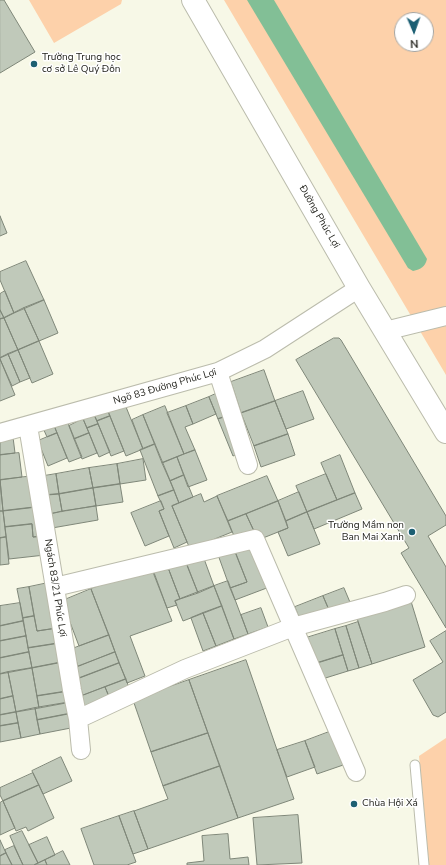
<!DOCTYPE html>
<meta charset="utf-8">
<style>
body{margin:0}
#map{position:relative;width:446px;height:865px;overflow:hidden;background:#f7f8e7;font-family:"Nunito Sans",sans-serif}
canvas{display:block}
.north{position:absolute;left:394px;top:12px;width:40px;height:40px;box-sizing:border-box;background:#fff;border:1px solid #a5a5a2;border-radius:50%;rotate:178deg;font-size:11px;font-weight:700;line-height:16px;text-align:center;color:#1d1d17}
.north::after{content:'';display:block;margin:auto;width:14px;height:18px;background:#1c5f73;clip-path:polygon(50% 0,100% 100%,50% 72%,0 100%)}
</style>
<div id="map">
<canvas width="446" height="865"></canvas>
<div class="north">N</div>
</div>
<script>
const c = document.querySelector('canvas').getContext('2d');
c.lineJoin = 'round';
function fill(path, color) { c.fillStyle = color; c.fill(path, 'evenodd'); }
function stroke(path, color, width, dash) { c.strokeStyle = color; c.lineWidth = width; c.lineCap = dash ? 'butt' : 'round'; c.setLineDash(dash || []); c.stroke(path); }
function drawText(font, color, halo, rows, align = 'center') {
  c.font = font + ' "Nunito Sans",sans-serif'; c.lineWidth = 3; c.setLineDash([]); c.textBaseline = 'middle'; c.strokeStyle = halo; c.fillStyle = color; for (const [text, x, y, turn = 0] of rows) {
    c.save(); c.translate(x, y); c.rotate((+turn || 0) * Math.PI / 180); c.textAlign = isNaN(turn) ? turn : align; if (halo) c.strokeText(text, 0, 0); c.fillText(text, 0, 0); c.restore();
  }
}
fill(new Path2D(`
 M 29,0 L 122,0 L 121,4 L 54,43 Z
 M 224,0 L 446,0 L 446,375 ZM 402,20 L 426,20 L 426,44 L 402,44 Z
 M 446,738 L 446,865 L 429,865 L 419,756 Z`), '#fdd1aa');
fill(new Path2D(`
 M 247,0 L 274,0 L 427,259 C 425,267 421,269 413,271 L 408,268 Z`), '#82bf96');
const building = new Path2D(`
 M 0,0 L 4,0 L 35,52 L 0,73 Z
 M 0,216 L 7,233 L 0,236 Z
 M 26,261 L 44,300 L 14,313 L 0,280 L 0,272 Z
 M 5,291 L 14,313 L 4,318 L 0,310 L 0,294 Z
 M 44,300 L 58,333 L 39,341 L 24,308 Z
 M 24,308 L 39,341 L 18,350 L 4,318 Z
 M 0,310 L 4,318 L 0,319 Z
 M 4,318 L 18,350 L 0,358 L 0,319 Z
 M 334,338 L 339,338 L 341,340 L 446,516 L 446,525 L 428,536 L 446,567 L 446,628 L 401,553 L 409,548 L 296,360 Z
 M 39,341 L 53,374 L 32,383 L 18,350 Z
 M 18,350 L 30,378 L 20,382 L 8,354 Z
 M 8,354 L 20,382 L 12,386 L 0,359 L 0,358 Z
 M 0,359 L 15,395 L 0,401 Z
 M 264,370 L 275,401 L 241,413 L 231,382 Z
 M 303,391 L 314,419 L 286,429 L 275,401 Z
 M 220,392 L 230,415 L 218,419 L 209,397 Z
 M 209,397 L 216,414 L 193,424 L 186,406 Z
 M 275,401 L 288,434 L 254,446 L 241,413 Z
 M 124,402 L 143,449 L 126,456 L 107,409 Z
 M 165,406 L 184,454 L 162,463 L 143,415 Z
 M 186,406 L 193,424 L 185,427 L 195,450 L 184,454 L 167,413 Z
 M 92,409 L 98,424 L 87,428 L 81,414 Z
 M 107,409 L 110,416 L 97,421 L 94,415 Z
 M 143,415 L 155,444 L 143,449 L 132,420 Z
 M 110,416 L 124,451 L 111,456 L 97,421 Z
 M 227,416 L 242,452 L 233,456 L 218,419 Z
 M 66,418 L 82,457 L 69,462 L 53,423 Z
 M 83,419 L 89,433 L 74,439 L 69,426 Z
 M 53,423 L 57,433 L 47,437 L 43,428 Z
 M 98,424 L 110,452 L 99,457 L 87,428 Z
 M 57,433 L 67,458 L 48,466 L 38,441 Z
 M 89,433 L 97,453 L 82,459 L 74,439 Z
 M 288,434 L 295,455 L 261,467 L 254,446 Z
 M 13,437 L 15,453 L 0,455 L 0,438 Z
 M 155,444 L 174,490 L 158,496 L 140,450 Z
 M 195,450 L 207,480 L 188,487 L 177,457 Z
 M 19,453 L 22,477 L 0,480 L 0,455 Z
 M 340,455 L 355,493 L 337,500 L 321,463 Z
 M 177,457 L 184,475 L 170,481 L 162,463 Z
 M 143,459 L 146,480 L 120,484 L 117,464 Z
 M 117,464 L 120,484 L 93,488 L 89,468 Z
 M 89,468 L 93,488 L 59,494 L 56,474 Z
 M 56,474 L 59,494 L 47,495 L 44,476 Z
 M 326,474 L 337,500 L 307,512 L 296,486 Z
 M 184,475 L 193,497 L 179,503 L 170,481 Z
 M 34,476 L 37,507 L 3,511 L 0,480 Z
 M 267,476 L 278,501 L 228,521 L 217,496 Z
 M 0,480 L 3,511 L 0,511 Z
 M 120,484 L 123,502 L 96,506 L 93,488 Z
 M 93,488 L 96,506 L 62,511 L 59,494 Z
 M 174,490 L 179,503 L 172,506 L 187,542 L 174,548 L 159,511 L 164,509 L 158,496 Z
 M 299,492 L 307,512 L 286,521 L 278,501 Z
 M 355,493 L 362,509 L 314,529 L 307,512 Z
 M 59,494 L 62,511 L 50,514 L 47,495 Z
 M 201,494 L 204,502 L 217,496 L 232,532 L 190,549 L 172,506 Z
 M 161,501 L 164,509 L 159,511 L 169,536 L 145,546 L 131,513 Z
 M 278,501 L 288,528 L 258,540 L 246,514 Z
 M 96,506 L 98,520 L 52,528 L 50,514 Z
 M 37,507 L 43,536 L 33,537 L 32,524 L 5,527 L 3,511 Z
 M 0,511 L 3,511 L 6,537 L 0,538 Z
 M 307,512 L 320,544 L 288,556 L 278,532 L 288,528 L 286,521 Z
 M 246,514 L 255,533 L 236,541 L 228,521 Z
 M 32,524 L 33,537 L 43,536 L 45,555 L 9,559 L 5,527 Z
 M 6,537 L 9,564 L 0,565 L 0,538 Z
 M 256,544 L 272,586 L 235,600 L 230,588 L 247,582 L 235,552 Z
 M 233,546 L 247,582 L 230,588 L 217,552 Z
 M 203,556 L 214,586 L 198,593 L 186,562 Z
 M 184,558 L 198,593 L 180,599 L 167,565 Z
 M 167,565 L 180,599 L 175,601 L 177,605 L 167,608 L 153,570 Z
 M 151,567 L 172,621 L 130,636 L 145,676 L 127,683 L 91,589 Z
 M 228,581 L 248,634 L 234,639 L 214,586 Z
 M 48,583 L 57,628 L 37,631 L 29,587 Z
 M 214,586 L 222,606 L 183,621 L 175,601 Z
 M 29,587 L 34,616 L 23,618 L 17,589 Z
 M 344,588 L 352,607 L 331,615 L 323,596 Z
 M 91,589 L 109,635 L 79,646 L 62,601 Z
 M 323,596 L 330,612 L 301,623 L 295,607 Z
 M 410,598 L 425,647 L 372,664 L 356,615 Z
 M 20,603 L 23,621 L 0,626 L 0,606 Z
 M 222,606 L 234,639 L 216,646 L 203,613 Z
 M 261,608 L 268,627 L 248,634 L 241,615 Z
 M 203,613 L 216,646 L 203,651 L 191,618 Z
 M 34,616 L 37,631 L 57,628 L 60,643 L 28,648 L 23,618 Z
 M 23,621 L 26,636 L 0,641 L 0,626 Z
 M 358,622 L 372,664 L 359,668 L 346,626 Z
 M 346,626 L 359,668 L 348,671 L 335,629 Z
 M 335,629 L 343,655 L 314,664 L 306,638 Z
 M 446,631 L 446,712 L 438,717 L 433,715 L 413,680 L 443,662 L 430,641 Z
 M 109,635 L 115,652 L 78,666 L 72,649 Z
 M 26,636 L 29,652 L 0,658 L 0,641 Z
 M 60,643 L 63,662 L 32,668 L 28,648 Z
 M 29,652 L 32,668 L 0,674 L 0,658 Z
 M 115,652 L 119,663 L 77,679 L 73,669 Z
 M 343,655 L 348,671 L 319,680 L 314,664 Z
 M 246,660 L 294,799 L 238,818 L 189,680 Z
 M 63,662 L 69,691 L 37,696 L 32,668 Z
 M 119,663 L 126,679 L 83,695 L 77,679 Z
 M 32,668 L 39,708 L 16,712 L 8,672 Z
 M 8,672 L 13,696 L 0,699 L 0,674 Z
 M 126,679 L 130,691 L 110,699 L 105,687 Z
 M 189,680 L 208,733 L 151,752 L 133,700 Z
 M 105,687 L 110,699 L 81,710 L 77,698 Z
 M 69,691 L 71,702 L 39,708 L 37,696 Z
 M 13,696 L 16,712 L 0,715 L 0,699 Z
 M 71,702 L 73,713 L 37,720 L 35,708 Z
 M 35,708 L 40,734 L 21,738 L 16,712 Z
 M 16,712 L 18,723 L 0,726 L 0,715 Z
 M 73,713 L 76,727 L 40,734 L 37,720 Z
 M 18,723 L 21,738 L 0,742 L 0,726 Z
 M 337,729 L 349,763 L 317,774 L 305,741 Z
 M 208,733 L 220,766 L 163,786 L 151,752 Z
 M 305,741 L 315,767 L 287,777 L 277,750 Z
 M 61,757 L 72,781 L 43,794 L 32,771 Z
 M 220,766 L 238,818 L 148,849 L 134,811 L 168,799 L 163,786 Z
 M 33,773 L 39,785 L 3,801 L 0,795 L 0,788 Z
 M 39,785 L 54,818 L 28,831 L 26,827 L 16,831 L 3,801 Z
 M 3,801 L 15,828 L 0,835 L 0,803 Z
 M 134,811 L 148,849 L 133,854 L 119,816 Z
 M 298,815 L 302,863 L 257,865 L 253,818 Z
 M 119,816 L 136,862 L 127,865 L 94,865 L 81,829 Z
 M 22,831 L 38,863 L 34,865 L 23,865 L 10,836 Z
 M 228,834 L 230,859 L 248,857 L 249,865 L 187,865 L 187,863 L 204,861 L 202,836 Z
 M 47,837 L 55,855 L 38,863 L 29,845 Z
 M 0,840 L 6,853 L 0,856 Z
 M 14,846 L 23,865 L 12,865 L 6,853 L 5,850 Z
 M 63,851 L 70,865 L 47,865 L 45,860 Z
 M 6,853 L 12,865 L 0,865 L 0,856 Z
 M 45,860 L 47,865 L 34,865 L 38,863 Z`);
fill(building, '#c0c9ba');
stroke(building, '#7f8779', 1);
const service = new Path2D(`
 M 415,765 L 424,865`);
const minor = new Path2D(`
 M 385,331 L 446,316
 M 218,372 L 248,465
 M 28,426 L 72,690 L 78,719 L 81,750
 M 0,433 L 218,372 L 265,349 L 359,288
 M 55,587 L 255,539 L 356,772
 M 78,719 L 185,669 L 293,627 L 385,602 L 406,595`);
const tertiary = new Path2D(`
 M 193,0 L 359,288 L 446,432`);
stroke(service, '#bbbcac', 11);
stroke(minor, '#bbbcac', 20);
stroke(tertiary, '#bbbcac', 24);
stroke(service, '#fff', 9);
stroke(minor, '#fff', 18);
stroke(tertiary, '#fff', 22);
for (const [x, y, r, color] of [
 [34,64,4,"#1c5f73"],
 [412,532,4,"#1c5f73"],
 [354,804,4,"#1c5f73"]
]) { const dot = new Path2D(); dot.arc(x, y, r, 0, 2 * Math.PI); c.fillStyle = color; c.fill(dot); stroke(dot, '#fff', 1.5); }
drawText('10px', '#1d1d17', '#fff', [
 ["Trường Trung học",42,58],
 ["cơ sở Lê Quý Đôn",42,70],
 ["Trường Mầm non",404,526,"right"],
 ["Ban Mai Xanh",404,538,"right"],
 ["Chùa Hội Xá",362,804]
], 'left');
drawText('10px', '#1d1d17', '#fff', [
 ["Đường Phúc Lợi",319,217,60],
 ["Ngõ 83 Đường Phúc Lợi",165,387,-16],
 ["Ngách 83/21 Phúc Lợi",55,588,81]
]);
</script>
